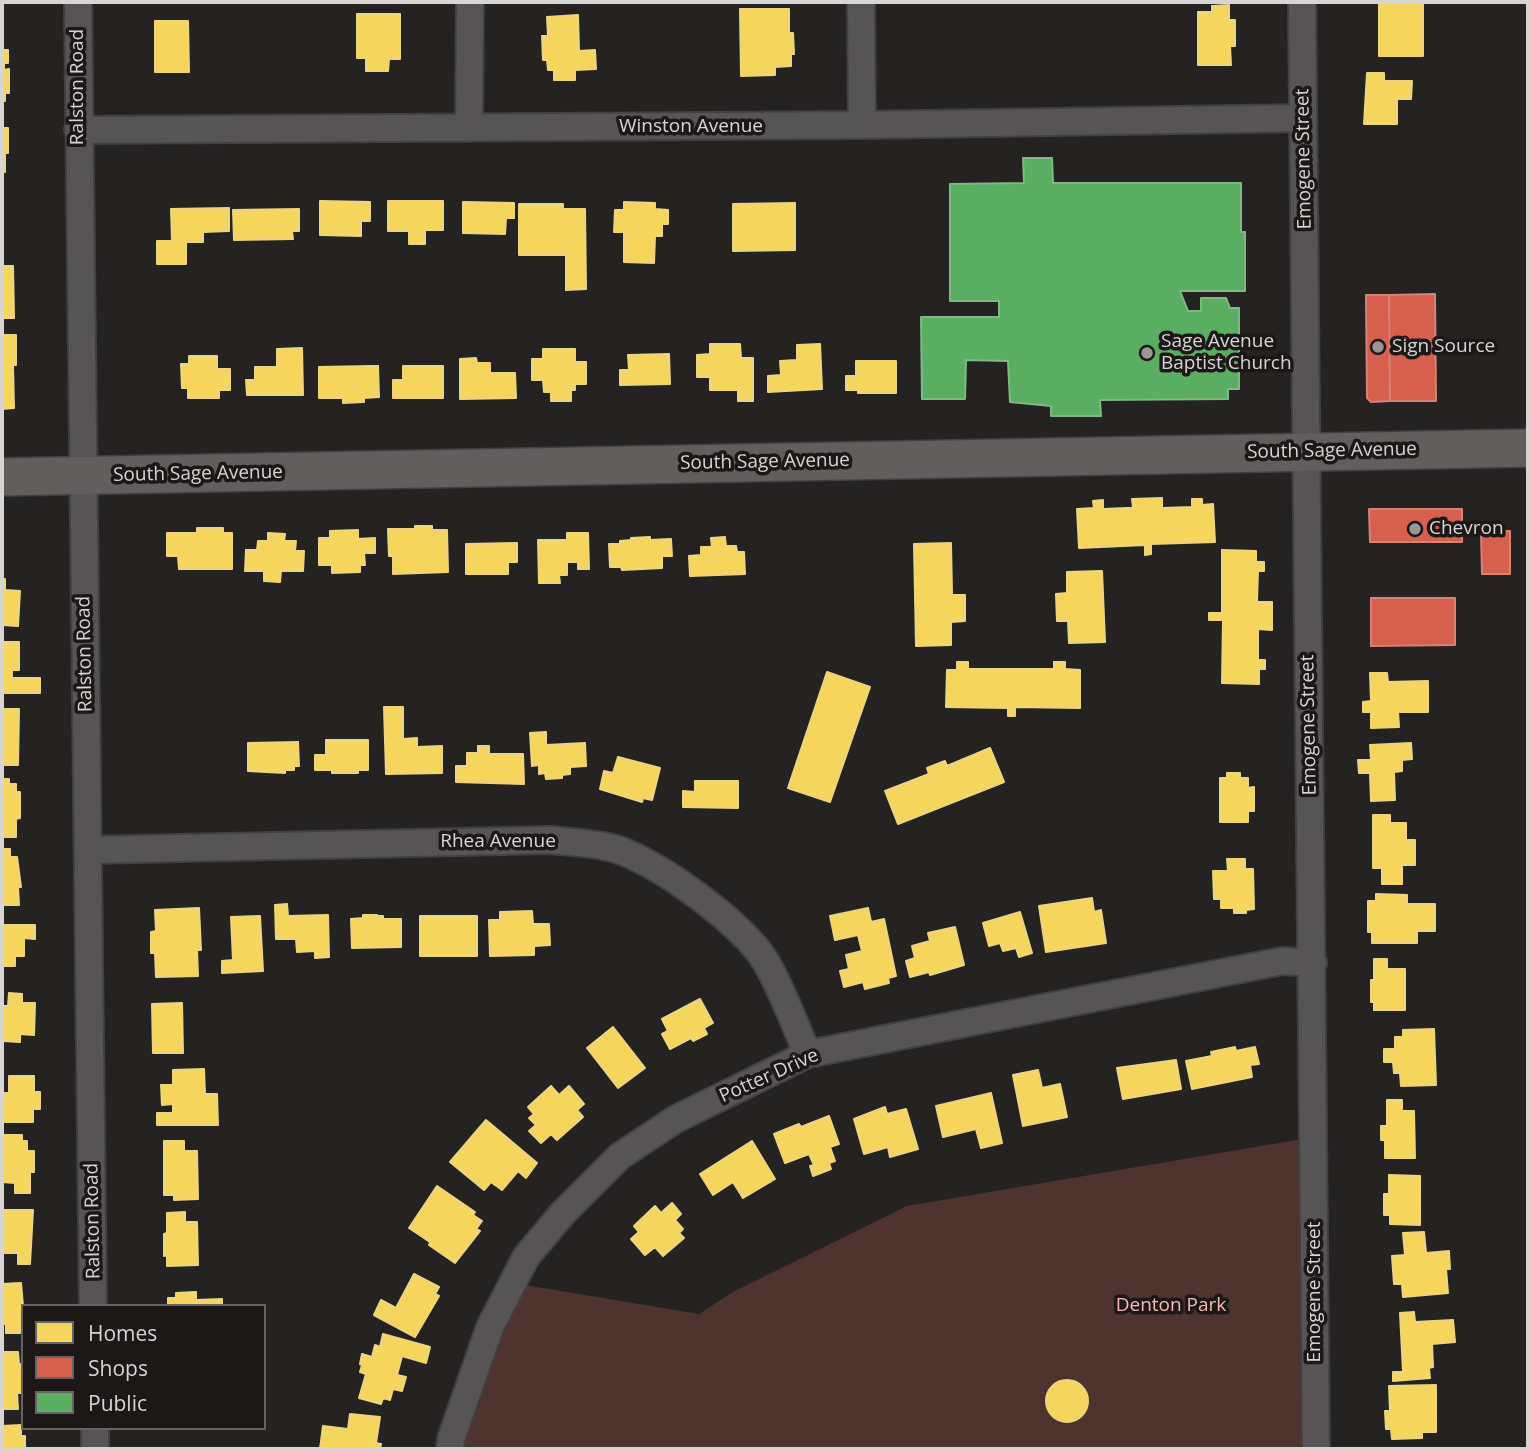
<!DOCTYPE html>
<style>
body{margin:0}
#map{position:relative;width:1530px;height:1451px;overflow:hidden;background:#252322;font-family:"Open Sans",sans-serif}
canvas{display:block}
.frame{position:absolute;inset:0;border:4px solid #d7d4d4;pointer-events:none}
.legend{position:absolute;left:21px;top:1304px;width:245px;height:126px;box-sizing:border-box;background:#1d1818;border:2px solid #676363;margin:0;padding:9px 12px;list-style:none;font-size:21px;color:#d7d4d4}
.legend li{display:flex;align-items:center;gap:14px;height:35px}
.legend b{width:35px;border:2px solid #676363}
</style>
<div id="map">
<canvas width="1530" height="1451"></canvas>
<div class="frame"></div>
<ul class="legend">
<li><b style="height:19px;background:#f6d55c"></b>Homes</li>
<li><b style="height:19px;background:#d6604d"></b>Shops</li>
<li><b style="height:19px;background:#5aae61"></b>Public</li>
</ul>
</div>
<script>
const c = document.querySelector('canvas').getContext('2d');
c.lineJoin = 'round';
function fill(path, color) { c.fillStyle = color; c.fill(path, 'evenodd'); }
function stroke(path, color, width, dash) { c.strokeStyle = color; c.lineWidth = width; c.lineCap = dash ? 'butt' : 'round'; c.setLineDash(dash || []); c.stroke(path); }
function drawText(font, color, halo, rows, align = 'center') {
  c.font = font + ' "Open Sans",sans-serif'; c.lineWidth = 7; c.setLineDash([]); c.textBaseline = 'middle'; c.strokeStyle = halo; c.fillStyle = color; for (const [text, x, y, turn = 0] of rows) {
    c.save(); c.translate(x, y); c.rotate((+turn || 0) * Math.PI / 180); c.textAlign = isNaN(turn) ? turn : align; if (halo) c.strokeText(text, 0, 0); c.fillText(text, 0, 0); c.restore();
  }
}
fill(new Path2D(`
 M 1314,1137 L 1316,1449 L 450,1449 L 513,1283 L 699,1314 L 733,1292 L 907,1206 Z`), '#4f332f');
const homes = new Path2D(`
 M 1379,2 L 1423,2 L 1423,56 L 1379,56 Z
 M 1229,5 L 1229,20 L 1235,20 L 1235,46 L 1230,46 L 1231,65 L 1198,65 L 1198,12 L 1212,12 L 1212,6 Z
 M 740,9 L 789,9 L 789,33 L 793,33 L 794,54 L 791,54 L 791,66 L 775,67 L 775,75 L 741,76 Z
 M 357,14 L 400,14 L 400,59 L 389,59 L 388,71 L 366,71 L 366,58 L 357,58 Z
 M 578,15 L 579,51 L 595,50 L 596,69 L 575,70 L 575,80 L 554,80 L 554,70 L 548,70 L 547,60 L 543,60 L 542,36 L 548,36 L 547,17 Z
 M 155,21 L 188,21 L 189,72 L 155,72 Z
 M 2,50 L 8,50 L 8,63 L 4,63 L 4,70 L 9,69 L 9,93 L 5,93 L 5,101 L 2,101 Z
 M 1367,73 L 1384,73 L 1384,81 L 1412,81 L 1411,99 L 1397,99 L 1397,124 L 1364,124 Z
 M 2,120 L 3,128 L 8,128 L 8,153 L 5,153 L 5,172 L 2,172 Z
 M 320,201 L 370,202 L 370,221 L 361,221 L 361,236 L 320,235 Z
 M 388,201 L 443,201 L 443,230 L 425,230 L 425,244 L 409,244 L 409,231 L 388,231 Z
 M 463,202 L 514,203 L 514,218 L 506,218 L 505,234 L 463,233 Z
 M 624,202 L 655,203 L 655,209 L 668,210 L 668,224 L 662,224 L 662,236 L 655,236 L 654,263 L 624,262 L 624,232 L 614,232 L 615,210 L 624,210 Z
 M 795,203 L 795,250 L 733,251 L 733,204 Z
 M 519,204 L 563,204 L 563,209 L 585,209 L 586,289 L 566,290 L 566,255 L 519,255 Z
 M 229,208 L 229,231 L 203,232 L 203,242 L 186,242 L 186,264 L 157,264 L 157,241 L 172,241 L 171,209 Z
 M 299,209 L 299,231 L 292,231 L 293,239 L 234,240 L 233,210 Z
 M 2,266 L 13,266 L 14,318 L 2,318 Z
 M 2,330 L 2,335 L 16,335 L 16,365 L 13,365 L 14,408 L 2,409 Z
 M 710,344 L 740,344 L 741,358 L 753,358 L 753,401 L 738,401 L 738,390 L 710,390 L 710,377 L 697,377 L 697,355 L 710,354 Z
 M 820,344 L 822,389 L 768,392 L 768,376 L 781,375 L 780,361 L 797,360 L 797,345 Z
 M 302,348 L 303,395 L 247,395 L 246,380 L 255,380 L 255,367 L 277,367 L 277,349 Z
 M 543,349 L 575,349 L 575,362 L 586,362 L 586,384 L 575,384 L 575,390 L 571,390 L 571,401 L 551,401 L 551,392 L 544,392 L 543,380 L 532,380 L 532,359 L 543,359 Z
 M 669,354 L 670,384 L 620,385 L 620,370 L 629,370 L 628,355 Z
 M 189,356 L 217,356 L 217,369 L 230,369 L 230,390 L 219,390 L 219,398 L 188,398 L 188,388 L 182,388 L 181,364 L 189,364 Z
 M 476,358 L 477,363 L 490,363 L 490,373 L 515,373 L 516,398 L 460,399 L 460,359 Z
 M 856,361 L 896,361 L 896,393 L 858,393 L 858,390 L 846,390 L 846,376 L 856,376 Z
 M 371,366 L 378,366 L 379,397 L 364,398 L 364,402 L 343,403 L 343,398 L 319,398 L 319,367 Z
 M 403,366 L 443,366 L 443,398 L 393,398 L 393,380 L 403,380 Z
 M 1162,498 L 1162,508 L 1192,507 L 1192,499 L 1202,499 L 1202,505 L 1213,504 L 1215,542 L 1151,544 L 1151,554 L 1145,555 L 1145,545 L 1079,548 L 1077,509 L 1094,508 L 1093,501 L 1103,500 L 1103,509 L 1127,508 L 1133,508 L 1132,499 Z
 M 415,526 L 432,526 L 432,530 L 447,530 L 448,572 L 393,574 L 393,556 L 389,556 L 388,529 L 415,529 Z
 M 197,528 L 223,528 L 223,533 L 232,533 L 232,569 L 179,569 L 178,556 L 167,556 L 167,533 L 197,533 Z
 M 358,530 L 358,539 L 375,538 L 375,553 L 364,553 L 365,565 L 360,565 L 360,572 L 332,573 L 332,565 L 319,565 L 319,538 L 330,538 L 330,531 Z
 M 268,533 L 285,534 L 284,541 L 296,541 L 295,551 L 304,551 L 303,571 L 281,571 L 280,582 L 264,581 L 264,571 L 245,571 L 246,550 L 257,550 L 258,541 L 268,541 Z
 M 567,533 L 588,533 L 589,569 L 578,569 L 578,562 L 567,562 L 567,575 L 559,575 L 560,583 L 539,583 L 538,540 L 567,540 Z
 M 650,537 L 650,540 L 671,539 L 672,556 L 662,556 L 662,568 L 622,570 L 621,567 L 610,567 L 609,544 L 620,544 L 620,541 L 631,540 L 631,538 Z
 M 725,537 L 726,546 L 736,546 L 737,552 L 744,552 L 745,574 L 690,576 L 689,556 L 701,555 L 701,547 L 712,547 L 711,538 Z
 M 517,543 L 517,562 L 508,562 L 508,574 L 466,574 L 466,544 Z
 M 951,543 L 952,595 L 965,595 L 965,621 L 951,622 L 951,645 L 916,646 L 914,544 Z
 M 1222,550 L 1256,551 L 1256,562 L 1264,562 L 1264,571 L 1258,571 L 1257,602 L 1272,602 L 1272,630 L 1258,629 L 1258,660 L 1265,660 L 1265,669 L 1259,669 L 1259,684 L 1222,683 L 1223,620 L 1209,620 L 1209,613 L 1222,613 Z
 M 1102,571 L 1105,642 L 1069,643 L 1068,621 L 1057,621 L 1056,594 L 1067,593 L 1067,572 Z
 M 2,579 L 5,579 L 5,590 L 20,591 L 18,626 L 2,625 Z
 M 2,642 L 19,642 L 19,670 L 12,670 L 12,678 L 40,678 L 40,693 L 2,693 Z
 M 957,662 L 968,662 L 968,669 L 1054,669 L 1054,662 L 1065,662 L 1065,669 L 1080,670 L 1080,708 L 1015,707 L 1015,716 L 1008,716 L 1008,708 L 946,707 L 947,670 L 957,670 Z
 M 827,672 L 870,687 L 830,802 L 788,788 Z
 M 1370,673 L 1387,673 L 1388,682 L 1428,681 L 1428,712 L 1398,712 L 1399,727 L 1371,728 L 1371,712 L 1363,712 L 1363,702 L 1371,701 Z
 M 384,707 L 403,707 L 403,739 L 417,738 L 417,747 L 442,746 L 442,773 L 386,774 Z
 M 2,709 L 19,709 L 18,765 L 2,765 Z
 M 546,732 L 546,745 L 585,743 L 586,766 L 570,767 L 570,774 L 562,775 L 562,778 L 546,779 L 545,773 L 539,774 L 539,765 L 532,766 L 530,733 Z
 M 326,740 L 368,740 L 368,770 L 358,770 L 358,773 L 332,773 L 332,770 L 315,770 L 315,755 L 326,755 Z
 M 298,742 L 299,766 L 294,766 L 294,770 L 285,770 L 285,773 L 248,771 L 248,743 Z
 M 1411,743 L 1412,759 L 1402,760 L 1402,771 L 1394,772 L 1395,800 L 1371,801 L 1370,773 L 1359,773 L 1358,760 L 1371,760 L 1370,745 Z
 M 478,746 L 489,746 L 489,754 L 523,754 L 524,784 L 456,782 L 456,766 L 467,766 L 467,753 L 478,753 Z
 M 990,748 L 1004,782 L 898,824 L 885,791 L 929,774 L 927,768 L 945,761 L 947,766 Z
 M 618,757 L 660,768 L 652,800 L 643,798 L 642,802 L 600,789 L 604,771 L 613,773 Z
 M 1227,773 L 1240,773 L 1240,778 L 1248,778 L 1248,788 L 1254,787 L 1254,811 L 1248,811 L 1248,822 L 1220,822 L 1220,778 L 1227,778 Z
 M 2,779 L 9,779 L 9,784 L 16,784 L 16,792 L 20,792 L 20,818 L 16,819 L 16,837 L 2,837 Z
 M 695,781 L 738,781 L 738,808 L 683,807 L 683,791 L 695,792 Z
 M 1373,815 L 1390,815 L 1390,823 L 1406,823 L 1406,840 L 1415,840 L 1415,865 L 1402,865 L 1402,884 L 1382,884 L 1382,868 L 1373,868 Z
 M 2,849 L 10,849 L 10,857 L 17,857 L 21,887 L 18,887 L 19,905 L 2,905 Z
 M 1227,859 L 1245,859 L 1245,869 L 1253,869 L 1254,909 L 1246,910 L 1246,913 L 1234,913 L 1234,908 L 1221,908 L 1221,899 L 1214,899 L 1213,871 L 1228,871 Z
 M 1376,894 L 1407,895 L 1407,904 L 1435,904 L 1435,931 L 1417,931 L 1417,943 L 1372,943 L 1372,932 L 1368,932 L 1368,901 L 1376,901 Z
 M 1092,898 L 1094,912 L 1101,910 L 1106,943 L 1046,952 L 1039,906 Z
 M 287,904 L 288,916 L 328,915 L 329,957 L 315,958 L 315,951 L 297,952 L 296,939 L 276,939 L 275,905 Z
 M 199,908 L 201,950 L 197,950 L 198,976 L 156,977 L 155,953 L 151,953 L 151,932 L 156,931 L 155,910 Z
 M 868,908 L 871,922 L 884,919 L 896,976 L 888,978 L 889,983 L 865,989 L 863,982 L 844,987 L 840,971 L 849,969 L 846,955 L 862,951 L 858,935 L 835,940 L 830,916 Z
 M 532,911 L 533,924 L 549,924 L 550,945 L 534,946 L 534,955 L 490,956 L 489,920 L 500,920 L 500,912 Z
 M 1020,912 L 1032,953 L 1019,957 L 1016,948 L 1003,951 L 1000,943 L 989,946 L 983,923 Z
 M 363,915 L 377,915 L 377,916 L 383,916 L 383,919 L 401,919 L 401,947 L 352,948 L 351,919 L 363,918 Z
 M 260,916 L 263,971 L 222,973 L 222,961 L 233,960 L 231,917 Z
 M 420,916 L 477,916 L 477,956 L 420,956 Z
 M 2,925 L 35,925 L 35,939 L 24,938 L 24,956 L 15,956 L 15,966 L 2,966 Z
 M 955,927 L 964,965 L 930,975 L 929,972 L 910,977 L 906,961 L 915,958 L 912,946 L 930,941 L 928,933 Z
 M 1374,959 L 1387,959 L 1387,969 L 1405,969 L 1405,1010 L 1374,1010 L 1374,1002 L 1371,1002 L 1371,980 L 1374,980 Z
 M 9,993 L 22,994 L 22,1003 L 35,1003 L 34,1035 L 20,1034 L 20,1042 L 3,1041 L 2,1006 L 8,1006 Z
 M 700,999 L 713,1023 L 704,1028 L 707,1034 L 693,1041 L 691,1038 L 670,1049 L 662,1034 L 668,1031 L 662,1019 Z
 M 182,1003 L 183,1053 L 153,1053 L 152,1004 Z
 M 613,1027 L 645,1068 L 618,1088 L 587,1048 Z
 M 1434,1029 L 1436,1085 L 1401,1086 L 1400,1073 L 1394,1073 L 1393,1062 L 1384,1062 L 1384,1049 L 1395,1049 L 1395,1037 L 1403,1037 L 1403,1030 Z
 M 1235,1047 L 1236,1051 L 1255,1047 L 1259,1064 L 1250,1065 L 1252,1077 L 1192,1089 L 1186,1061 L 1212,1056 L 1211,1052 Z
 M 1176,1060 L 1181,1089 L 1123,1099 L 1117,1068 Z
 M 204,1069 L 205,1094 L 217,1094 L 218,1125 L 157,1125 L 157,1113 L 173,1113 L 173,1104 L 162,1105 L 161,1085 L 173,1085 L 173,1070 Z
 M 1038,1070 L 1042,1088 L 1060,1084 L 1067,1117 L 1023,1126 L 1013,1075 Z
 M 9,1076 L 34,1076 L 34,1092 L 40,1092 L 40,1109 L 33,1109 L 33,1122 L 2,1122 L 2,1105 L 4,1105 L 4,1093 L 9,1093 Z
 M 551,1086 L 559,1095 L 569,1086 L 584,1104 L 577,1110 L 583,1117 L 557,1140 L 551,1134 L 541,1143 L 529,1131 L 536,1125 L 529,1118 L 534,1114 L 528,1107 Z
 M 991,1093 L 1002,1143 L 981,1148 L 976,1129 L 943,1137 L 936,1106 Z
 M 1387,1100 L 1402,1100 L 1402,1111 L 1414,1111 L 1415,1158 L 1385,1158 L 1385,1140 L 1381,1140 L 1381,1126 L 1387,1126 Z
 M 885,1107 L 887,1114 L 906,1109 L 918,1149 L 890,1157 L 888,1147 L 864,1154 L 854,1119 Z
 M 829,1116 L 839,1144 L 830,1147 L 835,1161 L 829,1163 L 831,1169 L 813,1176 L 810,1166 L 814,1165 L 809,1154 L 785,1163 L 774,1134 L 799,1124 L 801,1127 Z
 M 486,1120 L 537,1163 L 526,1178 L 518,1171 L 502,1190 L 491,1182 L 484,1190 L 450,1162 Z
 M 2,1135 L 22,1135 L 22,1141 L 27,1141 L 27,1151 L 34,1151 L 34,1172 L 30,1172 L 30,1193 L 15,1193 L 15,1183 L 2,1182 Z
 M 164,1141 L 184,1141 L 184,1151 L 197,1151 L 198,1199 L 174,1200 L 174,1195 L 164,1195 Z
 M 752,1141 L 775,1179 L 743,1198 L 733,1182 L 713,1195 L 700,1174 Z
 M 1389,1175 L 1420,1176 L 1420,1225 L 1390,1224 L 1390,1215 L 1384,1215 L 1384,1194 L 1389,1194 Z
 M 437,1186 L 475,1212 L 473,1215 L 482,1221 L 476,1229 L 480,1231 L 455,1263 L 429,1245 L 430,1242 L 409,1228 Z
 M 672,1203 L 681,1214 L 675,1220 L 683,1229 L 679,1233 L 684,1238 L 663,1256 L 655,1247 L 645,1255 L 631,1239 L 639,1232 L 634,1226 L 655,1206 L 661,1213 Z
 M 4,1210 L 33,1210 L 30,1264 L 18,1264 L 18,1253 L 4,1253 Z
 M 185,1212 L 185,1222 L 197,1222 L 198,1265 L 167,1266 L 167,1255 L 164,1256 L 164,1234 L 167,1233 L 167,1213 Z
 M 1424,1232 L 1426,1253 L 1449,1251 L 1450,1269 L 1446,1269 L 1448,1293 L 1403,1297 L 1402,1284 L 1394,1284 L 1392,1256 L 1405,1255 L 1403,1233 Z
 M 414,1274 L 439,1287 L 435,1294 L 439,1296 L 415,1337 L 374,1315 L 381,1300 L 396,1308 Z
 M 21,1283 L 23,1306 L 20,1333 L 6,1333 L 6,1324 L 2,1324 L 2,1284 Z
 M 196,1292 L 196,1300 L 222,1299 L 222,1306 L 168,1306 L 168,1298 L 176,1298 L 176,1293 Z
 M 1414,1312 L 1415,1322 L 1453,1320 L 1455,1342 L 1432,1344 L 1433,1367 L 1429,1368 L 1430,1378 L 1393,1381 L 1393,1372 L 1403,1372 L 1400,1313 Z
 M 383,1334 L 430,1347 L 426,1363 L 402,1356 L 397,1375 L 406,1377 L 402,1391 L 393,1389 L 390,1400 L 383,1398 L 381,1404 L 359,1398 L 366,1374 L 360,1372 L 362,1365 L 360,1364 L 362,1354 L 372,1357 L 375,1345 L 380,1347 Z
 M 2,1352 L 18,1352 L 19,1364 L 23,1364 L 23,1393 L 17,1393 L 18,1409 L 2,1409 Z
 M1046 1401a21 21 0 1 1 42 0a21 21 0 1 1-42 0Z
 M 1436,1385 L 1436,1432 L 1422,1432 L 1422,1438 L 1392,1439 L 1391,1429 L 1386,1429 L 1385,1411 L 1390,1411 L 1389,1386 Z
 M 350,1414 L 380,1417 L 376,1443 L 381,1444 L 380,1449 L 320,1449 L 323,1426 L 348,1429 Z
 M 21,1425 L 21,1436 L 25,1436 L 25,1449 L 2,1449 L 2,1426 Z`);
fill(homes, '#f6d55c');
stroke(homes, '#edd580', 2);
const shops = new Path2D(`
 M 1435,294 L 1436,401 L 1390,401 L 1389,295 Z
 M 1366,295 L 1389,295 L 1390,401 L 1371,402 L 1367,398 Z
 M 1369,509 L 1462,509 L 1462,542 L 1370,542 Z
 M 1481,531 L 1510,531 L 1510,574 L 1482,574 Z
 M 1371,598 L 1455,598 L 1455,645 L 1371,646 Z`);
fill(shops, '#d6604d');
stroke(shops, '#d68376', 2);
const public = new Path2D(`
 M 1023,158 L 1052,158 L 1053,183 L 1241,183 L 1241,232 L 1245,232 L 1245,291 L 1180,291 L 1188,311 L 1201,311 L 1201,298 L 1226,298 L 1230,308 L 1239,308 L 1239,389 L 1228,389 L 1228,399 L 1100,400 L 1101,416 L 1051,416 L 1051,406 L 1010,402 L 1008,361 L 966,360 L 965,399 L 922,399 L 921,317 L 999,317 L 999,301 L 950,301 L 950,184 L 1024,183 Z`);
fill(public, '#5aae61');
stroke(public, '#80b984', 2);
const street = new Path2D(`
 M 78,2 L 93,1306
 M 861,2 L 862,125
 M 1302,2 L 1316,1449
 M 469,128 L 470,2
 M 78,130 L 862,125 L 1303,118
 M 89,850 L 550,840 C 569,842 589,843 608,847 C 650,855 745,925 766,962 C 783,991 794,1024 808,1054
 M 95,1428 L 95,1449
 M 450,1449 L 451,1439 L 490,1327 L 526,1257 L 563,1213 L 620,1156 L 676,1119 L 808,1054 L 1282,961 L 1313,963`);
const secondary = new Path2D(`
 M 2,477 L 1528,448`);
stroke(street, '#424040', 30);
stroke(secondary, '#424040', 40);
stroke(street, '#565454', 26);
stroke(secondary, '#625e5d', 37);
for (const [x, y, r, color] of [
 [1378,347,7,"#999696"],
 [1147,353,7,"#999696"],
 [1415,529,7,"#999696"]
]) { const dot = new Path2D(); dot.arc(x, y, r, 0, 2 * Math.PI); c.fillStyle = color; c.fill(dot); stroke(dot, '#1d1818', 2.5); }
drawText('19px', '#d7d4d4', '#1d1818', [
 ["Ralston Road",78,87,-90],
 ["Winston Avenue",691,127],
 ["Emogene Street",1304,159,-91],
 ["South Sage Avenue",1332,451,-1],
 ["South Sage Avenue",765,462,-1],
 ["South Sage Avenue",198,474,-1],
 ["Ralston Road",85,654,-91],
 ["Emogene Street",1309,725,-91],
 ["Rhea Avenue",498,842],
 ["Potter Drive",769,1076,-24],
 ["Ralston Road",93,1221,-91],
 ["Emogene Street",1315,1292,-90]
]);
drawText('19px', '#d7d4d4', '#1d1818', [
 ["Sage Avenue",1161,342],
 ["Baptist Church",1161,364],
 ["Sign Source",1392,347],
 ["Chevron",1429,529]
], 'left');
drawText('19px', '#f8b9ae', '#1d1818', [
 ["Denton Park",1171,1306]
]);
</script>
